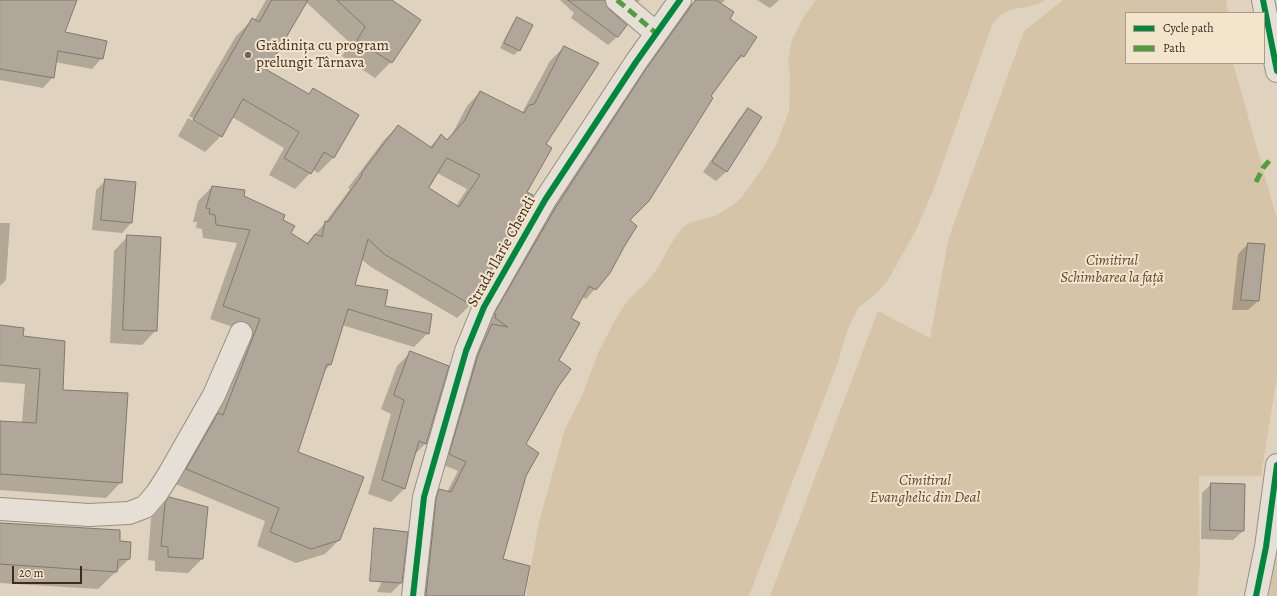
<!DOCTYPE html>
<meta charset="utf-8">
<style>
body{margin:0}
#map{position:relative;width:1277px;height:596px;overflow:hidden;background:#dfd2be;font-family:Alegreya,serif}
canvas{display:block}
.legend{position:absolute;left:1125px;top:12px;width:140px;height:52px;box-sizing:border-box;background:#f3e4cc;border:1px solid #ab9a87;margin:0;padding:5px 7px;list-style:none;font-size:12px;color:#3e2b20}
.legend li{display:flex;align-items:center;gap:8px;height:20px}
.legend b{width:20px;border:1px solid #ab9a87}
.scale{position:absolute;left:12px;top:566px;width:70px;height:18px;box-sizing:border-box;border:2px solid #3e2b20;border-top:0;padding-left:5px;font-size:12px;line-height:14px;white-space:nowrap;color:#3e2b20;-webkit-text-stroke:3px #f3e4cc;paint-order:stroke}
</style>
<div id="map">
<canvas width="1277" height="596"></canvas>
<ul class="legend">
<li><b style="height:5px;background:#00873e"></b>Cycle path</li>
<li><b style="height:5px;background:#539d3f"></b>Path</li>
</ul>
<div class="scale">20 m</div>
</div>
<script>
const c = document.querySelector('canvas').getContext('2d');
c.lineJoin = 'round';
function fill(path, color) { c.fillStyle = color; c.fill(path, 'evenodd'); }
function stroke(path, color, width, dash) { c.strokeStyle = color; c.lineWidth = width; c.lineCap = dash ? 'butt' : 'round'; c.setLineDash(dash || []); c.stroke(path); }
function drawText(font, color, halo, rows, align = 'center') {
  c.font = font + ' Alegreya,serif'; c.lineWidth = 4; c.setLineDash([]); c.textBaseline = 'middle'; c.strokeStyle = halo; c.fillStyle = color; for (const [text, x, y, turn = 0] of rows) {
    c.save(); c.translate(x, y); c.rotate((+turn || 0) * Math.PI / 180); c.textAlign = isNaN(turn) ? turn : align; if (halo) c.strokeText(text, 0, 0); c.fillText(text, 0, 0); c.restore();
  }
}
fill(new Path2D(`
 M 816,0 L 1045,0 C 1024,14 1009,0 992,25 L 933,191 L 916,230 L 888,280 L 878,292 L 858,308 L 847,331 L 838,362 L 749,596 L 527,596 L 527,587 L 539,522 L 565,429 L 582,396 L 598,353 L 616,318 L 629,299 L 646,283 L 659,266 L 669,247 L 682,228 L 691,222 L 715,216 L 733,205 L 742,197 L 764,166 L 777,143 L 789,111 L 790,73 L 788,62 L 792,40 L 803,18 Z
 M 1063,0 L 1226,0 L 1228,13 L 1126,13 L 1126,63 L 1233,63 L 1277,219 L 1277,376 L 1261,476 L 1199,476 L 1200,566 L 1197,596 L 770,596 L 878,311 L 930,338 L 949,237 L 1024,31 Z
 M 1277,542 L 1277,596 L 1269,596 Z`), '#d6c4a9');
fill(new Path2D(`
 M 0,0 L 77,0 L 64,32 L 102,58 L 92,69 L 55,62 L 53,77 L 43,88 L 0,80 Z
 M 266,0 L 390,0 L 418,22 L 391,62 L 375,78 L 342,56 L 350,43 L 306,2 L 266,70 L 308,95 L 313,90 L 334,157 L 318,173 L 313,170 L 295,189 L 269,175 L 284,148 L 232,117 L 221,136 L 205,152 L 178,136 L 188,118 L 218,135 L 218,133 L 189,116 L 236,36 L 252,20 L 254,21 Z
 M 560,0 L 604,0 L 618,36 L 608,45 L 571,18 L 574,13 Z
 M 615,0 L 640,0 L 629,11 Z
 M 695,0 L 725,0 L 721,4 L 743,56 L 733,65 L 710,97 L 628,220 L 609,273 L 586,299 L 582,297 L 569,319 L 558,360 L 557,387 L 525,444 L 525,475 L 501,560 L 517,596 L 418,596 L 430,499 L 440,490 L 447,492 L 458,471 L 441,464 L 482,334 L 488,329 L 486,324 L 547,217 L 637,80 L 682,15 Z
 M 757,0 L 779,0 L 770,8 Z
 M 518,18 L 519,50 L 514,55 L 500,48 L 513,23 Z
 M 564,47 L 545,145 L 526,192 L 471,304 L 457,318 L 371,267 L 361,259 L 353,286 L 428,333 L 414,347 L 342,325 L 330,365 L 323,372 L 297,452 L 339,540 L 325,554 L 296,563 L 257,546 L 265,521 L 173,483 L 205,428 L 215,418 L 247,332 L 210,319 L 237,243 L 203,238 L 202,229 L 196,228 L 197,222 L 193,222 L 198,201 L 212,187 L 243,197 L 282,221 L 290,233 L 306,244 L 324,224 L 350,189 L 348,188 L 384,140 L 398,126 L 429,148 L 441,135 L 446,140 L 452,134 L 467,106 L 480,92 L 522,113 L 550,61 ZM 437,173 L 467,189 L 456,206 L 428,188 Z
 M 748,109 L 761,117 L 726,172 L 716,181 L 703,172 L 739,119 Z
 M 106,180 L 135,183 L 131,223 L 122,233 L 92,230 L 96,190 Z
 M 0,223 L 10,223 L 6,280 L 0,286 Z
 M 128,236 L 156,330 L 142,345 L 110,343 L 114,251 Z
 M 1248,244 L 1264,245 L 1258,301 L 1248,310 L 1232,310 L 1238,254 Z
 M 0,326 L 22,337 L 62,391 L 121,482 L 106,498 L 0,490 L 0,422 L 22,423 L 25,384 L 0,382 Z
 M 411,352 L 448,366 L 425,444 L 414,455 L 405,488 L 391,502 L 368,494 L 391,414 L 381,409 L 397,366 Z
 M 1211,484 L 1243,531 L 1233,540 L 1201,539 L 1202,493 Z
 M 169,498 L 207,508 L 202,559 L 188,573 L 155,571 L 155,561 L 148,560 L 151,518 Z
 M 0,524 L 119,542 L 129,559 L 98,589 L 0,583 Z
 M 398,547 L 401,583 L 391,593 L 377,592 Z`), '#0003');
const building = new Path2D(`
 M 0,0 L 77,0 L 65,32 L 107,41 L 103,59 L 58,51 L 54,78 L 0,69 Z
 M 272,0 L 308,0 L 267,70 L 309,94 L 313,88 L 359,115 L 334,158 L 324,152 L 311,174 L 284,158 L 299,132 L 243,99 L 222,137 L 193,120 L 252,18 L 259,22 Z
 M 337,0 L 392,0 L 421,20 L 392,63 L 357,40 L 365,27 Z
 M 568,0 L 605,0 L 609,9 L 627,25 L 618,37 Z
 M 696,0 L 716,0 L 734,12 L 730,19 L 757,37 L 744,57 L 741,55 L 711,96 L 713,98 L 649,201 L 630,220 L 637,226 L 624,247 L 610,273 L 596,290 L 589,286 L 571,318 L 580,323 L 559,360 L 571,369 L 558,387 L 526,444 L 539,453 L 526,476 L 503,559 L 530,566 L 524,596 L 426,596 L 436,499 L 439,489 L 451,492 L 466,462 L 449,454 L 478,355 L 492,324 L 508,327 L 495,318 L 496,315 L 494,314 L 495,312 L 556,207 L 646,69 Z
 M 517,17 L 533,25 L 520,51 L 504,43 Z
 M 564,46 L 599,63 L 546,144 L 552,148 L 527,192 L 533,195 L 471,305 L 384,254 L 368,239 L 355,285 L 388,290 L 385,306 L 432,314 L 429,334 L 348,309 L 331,365 L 327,364 L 298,452 L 364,477 L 340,540 L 311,549 L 270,532 L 279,508 L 186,469 L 218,413 L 223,415 L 260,319 L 223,306 L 250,230 L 216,225 L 215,215 L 209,214 L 210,209 L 206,208 L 212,186 L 245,190 L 244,196 L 285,215 L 283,220 L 295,226 L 291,233 L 308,244 L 315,234 L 322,237 L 325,221 L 328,222 L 362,175 L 361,174 L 398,125 L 432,148 L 441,134 L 447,140 L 465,120 L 480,91 L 524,113 L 529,105 L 534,104 ZM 447,158 L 480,175 L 459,207 L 429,188 Z
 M 748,108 L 762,117 L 727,172 L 712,162 Z
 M 105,179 L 136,182 L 132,223 L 101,220 Z
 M 127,235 L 161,237 L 157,331 L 123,330 Z
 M 1248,243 L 1265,244 L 1259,301 L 1241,300 Z
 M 0,325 L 24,328 L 23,336 L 65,341 L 63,390 L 128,393 L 122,483 L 0,474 L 0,421 L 36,423 L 40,369 L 0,365 Z
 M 410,351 L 449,366 L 426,444 L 419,441 L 405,489 L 382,480 L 404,400 L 394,395 Z
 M 1211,483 L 1245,484 L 1244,531 L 1210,530 Z
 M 169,497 L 208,507 L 203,559 L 168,557 L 168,547 L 161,546 L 165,503 Z
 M 0,523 L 120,530 L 120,541 L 131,542 L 130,559 L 118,560 L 117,572 L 0,564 Z
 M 374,528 L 408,532 L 402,583 L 370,581 Z`);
fill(building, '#b0a699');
stroke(building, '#81786d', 1);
const minor = new Path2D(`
 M 617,0 L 656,33
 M 1263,0 L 1277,71
 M 0,509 L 89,515 L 129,513 L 145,507 L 157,493 L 169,474 L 214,395 L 241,333
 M 413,596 L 424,497 L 466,351 L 484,307 L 545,200 L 636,62 L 680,0
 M 1256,596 L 1266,547 L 1277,465`);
stroke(minor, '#988e82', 24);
stroke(minor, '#e5dfd5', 22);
stroke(new Path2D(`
 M 617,0 L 656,33
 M 1256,182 L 1263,168 L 1270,160`), '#539d3f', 5, [10, 5]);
stroke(new Path2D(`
 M 1263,0 L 1277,71
 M 413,596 L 424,497 L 466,351 L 484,307 L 545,200 L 636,62 L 680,0
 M 1256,596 L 1266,547 L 1277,465`), '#00873e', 6);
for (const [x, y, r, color] of [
 [248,55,4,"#766557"]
]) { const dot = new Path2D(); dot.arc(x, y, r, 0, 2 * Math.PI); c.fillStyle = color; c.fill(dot); stroke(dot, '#f3e4cc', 1.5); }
drawText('15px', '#3e2b20', '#f3e4cc', [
 ["Grădinița cu program",256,46],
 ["prelungit Târnava",256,63]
], 'left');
drawText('15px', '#3e2b20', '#f3e4cc', [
 ["Strada Ilarie Chendi",502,252,-61]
]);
drawText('italic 15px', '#5b4738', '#f3e4cc', [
 ["Cimitirul",1112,261],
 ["Schimbarea la față",1112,278],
 ["Cimitirul",925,481],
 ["Evanghelic din Deal",925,498]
]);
</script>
